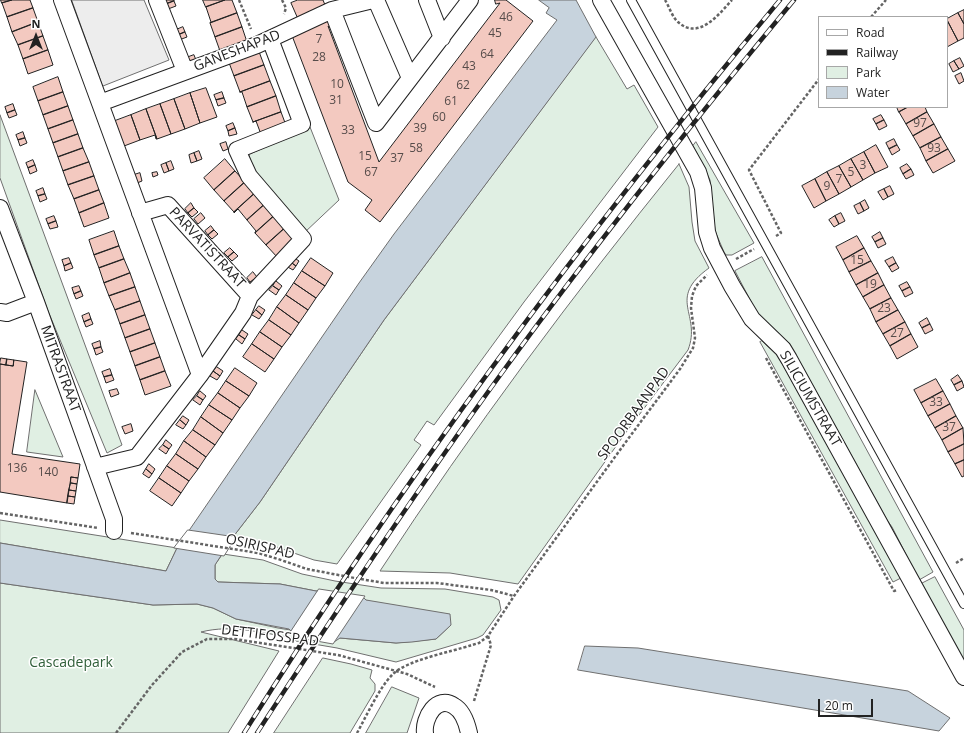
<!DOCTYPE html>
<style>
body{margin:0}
#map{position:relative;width:964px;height:733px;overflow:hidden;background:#fff;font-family:"Open Sans",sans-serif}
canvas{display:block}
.legend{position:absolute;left:818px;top:16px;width:130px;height:92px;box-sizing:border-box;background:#fff;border:1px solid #a7a7a7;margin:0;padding:5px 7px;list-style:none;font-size:12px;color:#222}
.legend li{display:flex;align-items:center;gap:8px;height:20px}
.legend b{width:20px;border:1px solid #a7a7a7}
.north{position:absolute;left:16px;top:16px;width:40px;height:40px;-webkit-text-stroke:3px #fff;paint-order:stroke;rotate:0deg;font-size:11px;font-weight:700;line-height:16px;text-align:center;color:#222}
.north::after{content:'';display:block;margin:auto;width:14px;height:18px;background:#222;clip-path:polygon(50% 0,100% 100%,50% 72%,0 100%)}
.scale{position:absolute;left:818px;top:699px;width:55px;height:18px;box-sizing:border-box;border:2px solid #222;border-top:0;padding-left:5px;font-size:12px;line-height:14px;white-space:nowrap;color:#222;-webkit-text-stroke:3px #fff;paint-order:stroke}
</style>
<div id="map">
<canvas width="964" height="733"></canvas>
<ul class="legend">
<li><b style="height:5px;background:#fff"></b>Road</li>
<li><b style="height:5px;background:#222"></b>Railway</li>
<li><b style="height:11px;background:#e0efe3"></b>Park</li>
<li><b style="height:11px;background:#c7d3dd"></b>Water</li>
</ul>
<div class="north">N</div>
<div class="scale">20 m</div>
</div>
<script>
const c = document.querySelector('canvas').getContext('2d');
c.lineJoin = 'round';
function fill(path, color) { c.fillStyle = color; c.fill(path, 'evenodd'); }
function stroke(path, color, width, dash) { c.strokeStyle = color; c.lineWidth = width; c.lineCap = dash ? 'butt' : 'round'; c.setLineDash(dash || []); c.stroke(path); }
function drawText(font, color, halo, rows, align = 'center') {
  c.font = font + ' "Open Sans",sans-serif'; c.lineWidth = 3; c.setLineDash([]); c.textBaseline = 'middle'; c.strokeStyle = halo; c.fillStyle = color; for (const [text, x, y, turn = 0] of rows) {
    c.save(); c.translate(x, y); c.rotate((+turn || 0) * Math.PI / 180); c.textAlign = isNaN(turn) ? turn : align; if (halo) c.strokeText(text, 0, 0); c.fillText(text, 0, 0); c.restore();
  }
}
const green = new Path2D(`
 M 596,37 L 627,89 L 634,85 L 658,127 L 524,302 L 434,425 L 427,421 L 414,440 L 421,445 L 337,564 L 314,560 L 268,544 L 233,537 L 260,502 L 384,320 Z
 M 0,115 L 122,445 L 107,453 L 48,311 L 0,178 Z
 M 310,127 L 339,200 L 304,233 L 254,174 L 249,155 Z
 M 696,142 L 754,243 L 732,255 L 726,255 L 724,252 L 715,231 L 710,180 L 693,146 Z
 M 679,164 L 689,187 L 692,222 L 695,241 L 709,268 C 666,299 702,314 688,350 L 624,435 L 518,584 L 450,573 L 380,571 C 472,430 573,295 679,164 Z
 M 762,257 L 933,572 L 919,580 L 892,527 L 887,520 L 797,357 L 790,347 L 758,315 L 735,271 Z
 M 762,341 L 778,356 L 901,578 L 893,582 L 760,342 Z
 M 35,390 L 63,457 L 27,452 Z
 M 0,520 L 177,548 L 166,571 L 0,543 Z
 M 223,554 L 263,560 L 302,574 L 335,581 L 381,588 L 445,589 L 493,597 L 499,600 L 501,610 L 483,635 L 477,638 L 396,662 L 337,648 L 296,641 L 293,638 C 262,633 233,624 201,632 L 279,651 L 228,733 L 0,733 L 0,583 L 153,605 L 197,604 L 213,608 L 236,619 L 278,628 L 340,638 L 396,643 L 436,639 L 451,625 L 365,600 L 364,598 L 323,591 L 316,591 L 280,584 L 218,582 L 215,579 L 215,565 Z
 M 935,577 L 964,630 L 964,663 L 921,584 Z
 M 323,658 L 351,664 L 372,670 L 370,678 L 375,684 L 375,691 L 350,733 L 274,733 Z
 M 392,687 L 419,698 L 407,733 L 366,733 Z`);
fill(green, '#e0efe3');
stroke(green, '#6f6f6f', 1);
const parking = new Path2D(`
 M 72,0 L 144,0 L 169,60 L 103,86 Z`);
fill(parking, '#ededed');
stroke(parking, '#6f6f6f', 1);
const water = new Path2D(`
 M 539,0 L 576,0 L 596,37 L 384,320 L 260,502 L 233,537 L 215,565 L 215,579 L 218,582 L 280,584 L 316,591 L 323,591 L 364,598 L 366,600 L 450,614 L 451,625 L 436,639 L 412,642 L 396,643 L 340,638 L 334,642 L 295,635 L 289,629 L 236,619 L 213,608 L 197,604 L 153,605 L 0,583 L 0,543 L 166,571 L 177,548 L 359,283 L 394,234 L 557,20 L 546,13 L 549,8 Z
 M 585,646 L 638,648 L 908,691 L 950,718 L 939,731 L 578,670 Z`);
fill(water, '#c7d3dd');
stroke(water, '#6f6f6f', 1);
const pier = new Path2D(`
 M 188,530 L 236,537 L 224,556 L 174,548 Z
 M 319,589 L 365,596 L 333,644 L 294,637 L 290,633 Z`);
fill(pier, '#fff');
stroke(pier, '#6f6f6f', 1);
const building = new Path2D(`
 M 1,0 L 12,0 L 2,3 Z
 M 12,0 L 30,0 L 33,8 L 7,17 L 2,3 Z
 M 165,0 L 174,0 L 174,1 L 166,4 Z
 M 203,0 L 225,0 L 206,7 Z
 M 225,0 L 232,0 L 237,13 L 210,23 L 211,22 L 206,7 Z
 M 298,0 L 323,0 L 325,5 L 298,19 L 291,3 Z
 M 495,0 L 506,0 L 533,21 L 380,222 L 365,210 L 372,200 L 348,182 L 291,33 L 329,19 L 331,28 L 328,26 L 379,162 L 500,3 L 496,4 Z
 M 174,1 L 176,6 L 168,9 L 166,4 Z
 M 33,8 L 38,22 L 12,32 L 7,17 Z
 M 964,10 L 964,24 L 958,13 Z
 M 237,13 L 242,27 L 215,37 L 210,23 Z
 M 958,13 L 964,24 L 964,38 L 958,41 L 947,20 L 947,19 Z
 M 947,20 L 958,41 L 947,47 Z
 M 38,22 L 43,36 L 18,45 L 12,32 Z
 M 183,27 L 185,32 L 178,35 L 176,30 Z
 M 242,27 L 247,42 L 220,51 L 215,37 Z
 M 185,32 L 187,37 L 179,40 L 178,35 Z
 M 43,36 L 48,50 L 23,59 L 18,45 Z
 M 258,49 L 264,65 L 234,76 L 228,60 Z
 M 48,50 L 53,65 L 28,74 L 23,59 Z
 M 194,55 L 196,60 L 188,63 L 186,58 Z
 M 960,58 L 964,66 L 959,69 L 954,61 Z
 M 954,61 L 959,69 L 953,72 L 949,64 Z
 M 264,65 L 270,81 L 240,92 L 234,76 Z
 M 961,73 L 964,81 L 959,84 L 955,76 Z
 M 58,77 L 63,92 L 38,101 L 33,87 Z
 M 270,81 L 276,96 L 247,107 L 242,92 L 240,92 Z
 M 206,88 L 217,117 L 200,123 L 190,93 Z
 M 63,92 L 68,106 L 43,115 L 38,101 Z
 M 222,92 L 224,98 L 216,100 L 214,95 Z
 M 190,93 L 200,123 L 185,129 L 174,99 Z
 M 276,96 L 281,112 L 253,122 L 247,107 Z
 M 224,98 L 226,103 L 218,106 L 216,100 Z
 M 174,99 L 185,129 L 171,134 L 160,104 Z
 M 13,104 L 15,110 L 7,113 L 5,107 Z
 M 160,104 L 171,134 L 157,139 L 146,109 Z
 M 68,106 L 73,120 L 48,129 L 43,115 Z
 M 897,107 L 908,107 L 899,112 Z
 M 908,107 L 925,107 L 927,112 L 906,124 L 899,112 Z
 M 146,109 L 157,139 L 156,139 L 155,135 L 140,140 L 131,115 Z
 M 15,110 L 17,115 L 9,118 L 7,113 Z
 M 281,112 L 287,128 L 262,137 L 256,121 L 253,122 Z
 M 927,112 L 934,124 L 913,136 L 906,124 Z
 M 131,115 L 140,140 L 124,146 L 115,121 Z
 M 881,115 L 884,120 L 876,124 L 873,119 Z
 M 73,120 L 78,134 L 53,143 L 48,129 Z
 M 884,120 L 887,126 L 879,130 L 876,124 Z
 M 233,123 L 235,128 L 228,131 L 226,126 Z
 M 934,124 L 941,137 L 920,148 L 913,136 Z
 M 235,128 L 237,134 L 229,136 L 228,131 Z
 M 23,132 L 25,138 L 18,140 L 16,135 Z
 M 78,134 L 83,148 L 58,157 L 53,143 Z
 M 941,137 L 948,149 L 926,161 L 920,148 Z
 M 25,138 L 27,143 L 20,146 L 18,140 Z
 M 894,139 L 897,145 L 889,149 L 886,143 Z
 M 226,142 L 228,149 L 223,151 L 220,144 Z
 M 876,145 L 888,167 L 875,173 L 864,152 Z
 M 897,145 L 900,150 L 892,155 L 889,149 Z
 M 83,148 L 89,162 L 63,171 L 58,157 Z
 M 948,149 L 955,161 L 933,173 L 926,161 Z
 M 199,151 L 202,159 L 197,161 L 194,153 Z
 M 864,152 L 875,173 L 863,180 L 851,159 Z
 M 194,153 L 197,161 L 191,163 L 189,155 Z
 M 225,159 L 235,171 L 214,190 L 204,178 Z
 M 851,159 L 863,180 L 851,187 L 839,166 Z
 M 33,160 L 35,165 L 28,168 L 26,163 Z
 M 171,161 L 174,169 L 169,171 L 166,163 Z
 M 89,162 L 94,176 L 68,185 L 63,171 Z
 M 166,163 L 169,171 L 164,173 L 161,165 Z
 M 907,164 L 911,169 L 903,174 L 900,168 Z
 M 35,165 L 37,171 L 30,174 L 28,168 Z
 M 839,166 L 851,187 L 839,194 L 827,172 Z
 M 911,169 L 914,175 L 906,179 L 903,174 Z
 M 235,171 L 245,182 L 224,201 L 214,190 Z
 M 157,172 L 158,175 L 153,177 L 152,173 Z
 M 827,172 L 839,194 L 826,201 L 815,179 Z
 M 140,173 L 142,181 L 137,183 L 134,175 Z
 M 94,176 L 99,190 L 74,199 L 68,185 Z
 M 815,179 L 826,201 L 814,208 L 802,186 Z
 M 245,182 L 255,193 L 234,212 L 224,201 Z
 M 890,186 L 894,194 L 888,197 L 884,189 Z
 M 43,188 L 45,194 L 38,196 L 36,191 Z
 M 884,189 L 888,197 L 883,200 L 878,192 Z
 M 99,190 L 104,203 L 79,213 L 74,199 Z
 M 255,193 L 265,204 L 247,220 L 238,209 L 234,213 L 234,212 Z
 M 45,194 L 47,199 L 40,202 L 38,196 Z
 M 865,200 L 869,208 L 864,211 L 860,203 Z
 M 104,203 L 109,218 L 84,227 L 79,213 Z
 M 191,203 L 194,208 L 188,213 L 185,209 Z
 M 860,203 L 864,211 L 858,214 L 854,206 Z
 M 265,204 L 275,215 L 255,233 L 256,231 L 247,220 Z
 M 194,208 L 198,212 L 192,217 L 188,213 Z
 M 201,213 L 205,218 L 198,224 L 194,219 Z
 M 841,213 L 845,221 L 839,224 L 835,216 Z
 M 275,215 L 286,227 L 266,245 L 255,233 Z
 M 54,216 L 56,221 L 48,224 L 46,219 Z
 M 835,216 L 839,224 L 834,227 L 829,220 Z
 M 56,221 L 58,227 L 50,229 L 48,224 Z
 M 211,226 L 214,230 L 208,235 L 205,231 Z
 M 286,227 L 297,240 L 278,258 L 266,245 Z
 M 214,230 L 218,234 L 212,239 L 208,235 Z
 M 114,231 L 119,246 L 94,255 L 89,240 Z
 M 880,232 L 883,238 L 875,242 L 872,237 Z
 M 857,236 L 864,248 L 843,260 L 836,247 Z
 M 883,238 L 886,244 L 878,248 L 875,242 Z
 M 119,246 L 124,259 L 99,268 L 94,255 Z
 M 230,248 L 234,252 L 228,257 L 224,253 Z
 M 864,248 L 871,261 L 849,272 L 843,260 Z
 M 234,252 L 238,256 L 232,261 L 228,257 Z
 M 293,257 L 299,261 L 296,266 L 289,261 Z
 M 893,257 L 896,263 L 889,267 L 885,261 Z
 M 69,258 L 71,263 L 64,266 L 62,260 Z
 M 311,258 L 333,273 L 325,286 L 302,271 Z
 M 124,259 L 130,273 L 104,283 L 99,268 Z
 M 289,261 L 296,266 L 293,270 L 286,266 Z
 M 871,261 L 878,273 L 856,285 L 849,272 Z
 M 71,263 L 73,268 L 65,271 L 64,266 Z
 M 896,263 L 899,268 L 892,272 L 889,267 Z
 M 302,271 L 325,286 L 316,298 L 294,283 Z
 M 253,272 L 257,277 L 250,282 L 247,278 Z
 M 130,273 L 135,287 L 109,296 L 104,283 Z
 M 878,273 L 884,285 L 863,297 L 856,285 Z
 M 276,281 L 282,286 L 279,290 L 273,286 Z
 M 907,282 L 910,287 L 902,291 L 899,286 Z
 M 294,283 L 316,298 L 308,310 L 286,295 Z
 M 884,285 L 891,298 L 870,309 L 863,297 Z
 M 79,286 L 81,291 L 74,294 L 72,288 Z
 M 273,286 L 279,290 L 276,295 L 269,290 Z
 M 135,287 L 140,301 L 115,310 L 109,296 Z
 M 910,287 L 913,293 L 905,297 L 902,291 Z
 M 81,291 L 83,296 L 76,299 L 74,294 Z
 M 286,295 L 308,310 L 299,323 L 277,307 Z
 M 891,298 L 898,310 L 876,322 L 870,309 Z
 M 140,301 L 145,315 L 120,324 L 115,310 Z
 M 259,306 L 265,310 L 262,315 L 256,310 Z
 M 277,307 L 299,323 L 291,335 L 269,320 Z
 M 256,310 L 262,315 L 259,319 L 252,315 Z
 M 898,310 L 905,322 L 883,334 L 876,322 Z
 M 89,313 L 91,319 L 84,322 L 82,316 Z
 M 145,315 L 150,329 L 125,338 L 120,324 Z
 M 927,318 L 930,324 L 922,328 L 919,323 Z
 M 91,319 L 93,324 L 86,327 L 84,322 Z
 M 269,320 L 291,335 L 282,347 L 260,332 Z
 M 905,322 L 911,334 L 890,346 L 883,334 Z
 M 930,324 L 933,330 L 925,334 L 922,328 Z
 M 150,329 L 155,343 L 130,352 L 125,338 Z
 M 242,330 L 248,334 L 245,339 L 239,335 Z
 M 260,332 L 282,347 L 274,359 L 252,344 Z
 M 911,334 L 918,347 L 897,359 L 890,346 Z
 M 239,335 L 245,339 L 242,344 L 236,339 Z
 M 100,341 L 101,347 L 94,349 L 92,344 Z
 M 155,343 L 160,357 L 135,366 L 130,352 Z
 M 252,344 L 274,359 L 265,372 L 243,357 Z
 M 101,347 L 103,352 L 96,355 L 94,349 Z
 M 160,357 L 165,371 L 140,380 L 135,366 Z
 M 1,358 L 7,359 L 6,365 L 0,364 Z
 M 7,359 L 14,360 L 13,366 L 6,365 Z
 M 14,360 L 27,362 L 12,454 L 80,464 L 78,478 L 71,477 L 67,503 L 0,492 L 0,364 L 13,366 Z
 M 217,367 L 223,371 L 220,376 L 213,371 Z
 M 235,368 L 257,383 L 249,396 L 226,381 Z
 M 110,369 L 112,375 L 104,377 L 102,372 Z
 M 165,371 L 171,386 L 145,395 L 140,380 Z
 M 213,371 L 220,376 L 217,380 L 210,376 Z
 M 112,375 L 114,380 L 106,383 L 104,377 Z
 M 958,375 L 962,381 L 954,385 L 951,380 Z
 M 936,379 L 943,391 L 921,403 L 914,390 Z
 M 226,381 L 249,396 L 240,408 L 218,393 Z
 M 962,381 L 964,387 L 957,391 L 954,385 Z
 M 117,389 L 119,394 L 111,397 L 109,391 Z
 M 200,391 L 206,396 L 203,400 L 197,396 Z
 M 943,391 L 950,404 L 928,416 L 921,403 Z
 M 218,393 L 240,408 L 232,420 L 209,405 Z
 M 197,396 L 203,400 L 200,405 L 193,400 Z
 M 950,404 L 956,416 L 935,428 L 928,416 Z
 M 209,405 L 232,420 L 223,433 L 201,417 Z
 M 183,416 L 189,420 L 186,425 L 180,420 Z
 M 956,416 L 963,428 L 942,440 L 935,428 Z
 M 201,417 L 223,433 L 215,445 L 193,430 Z
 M 180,420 L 186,425 L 183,429 L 176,425 Z
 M 131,424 L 133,431 L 125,434 L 122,427 Z
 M 963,428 L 964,444 L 948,452 L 942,440 Z
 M 193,430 L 215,445 L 206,457 L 184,441 Z
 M 166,440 L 172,445 L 169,449 L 163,445 Z
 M 184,441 L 206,457 L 198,469 L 176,454 Z
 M 964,444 L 964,460 L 955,464 L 948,452 Z
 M 163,445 L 169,449 L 166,454 L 159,449 Z
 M 176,454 L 198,469 L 189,481 L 167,466 Z
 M 964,460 L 964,476 L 962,477 L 955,464 Z
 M 149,464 L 155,469 L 152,474 L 146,469 Z
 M 167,466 L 189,481 L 181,493 L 159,478 Z
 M 146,469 L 152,474 L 149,478 L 143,474 Z
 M 71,477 L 78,478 L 77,484 L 71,483 Z
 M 159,478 L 181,493 L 172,506 L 150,491 Z
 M 71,483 L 77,484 L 76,491 L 69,490 Z
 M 69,490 L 76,491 L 75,497 L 68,496 Z
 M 68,496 L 75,497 L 74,504 L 67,503 Z`);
fill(building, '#f3c9c0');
stroke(building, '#222', 1);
const lane = new Path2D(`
 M 631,0 L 964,604`);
const street = new Path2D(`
 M 62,0 L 200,375
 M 157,0 L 185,71
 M 376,0 L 410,78
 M 427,0 L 442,38
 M 601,0 L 698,172 L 703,188 L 707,232 L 712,248 L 732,286 L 752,319 L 783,349 L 789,359 L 964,677
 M 332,10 L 376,123 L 470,0
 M 100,103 L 257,45 L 332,10 L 373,0
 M 0,208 L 36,302 L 114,519 L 114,531
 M 250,296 L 303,239 L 249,176 L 237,150 L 302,124 L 270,39
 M 0,312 L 7,313 L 36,302
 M 95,467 L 137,457 L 200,375 L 243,313 L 250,296 L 168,205 L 140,213
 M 425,733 C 423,718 437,694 454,706 C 463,711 467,724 469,733`);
stroke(lane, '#222', 10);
stroke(street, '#222', 18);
stroke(new Path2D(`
 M 239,0 L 251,29
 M 282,0 L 286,8 L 284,14
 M 665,0 C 669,6 672,17 678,22 C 699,41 719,14 732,0
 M 871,17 L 886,0
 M 776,236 L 781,233 L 749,170 L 819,79
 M 736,259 L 754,249
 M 766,358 L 894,591 L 897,590
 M 0,513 L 98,528
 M 131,533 L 258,553 L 278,559 L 307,569 L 349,577 L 384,583 L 437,583 L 491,590 L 514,596
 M 956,563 L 964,558
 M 474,701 L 491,645 L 488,636
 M 116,733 L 152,685 L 182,652 L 207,639 L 235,639 L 338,655 L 407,674 L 435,687
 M 357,733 C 366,717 379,688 392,675 C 406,660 451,652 472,645 L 479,643 L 488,636 L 514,596 L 628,439 L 680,369 L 693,348 L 695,338 L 691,308 L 692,296 L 696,286 L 707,275`), '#646464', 2.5, [3, 2]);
stroke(lane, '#fff', 8);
stroke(street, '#fff', 16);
const rail = new Path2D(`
 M 244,733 C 405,476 586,232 780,0
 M 257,733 C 336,611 416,491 501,374 C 594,246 693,122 794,0`);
stroke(rail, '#222', 4.5);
stroke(rail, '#fff', 3, [9]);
drawText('12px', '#564c4a', null, [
 ["46",506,18],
 ["45",495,34],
 ["7",319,40],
 ["64",487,55],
 ["28",319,58],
 ["43",469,67],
 ["10",337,85],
 ["62",463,86],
 ["31",336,101],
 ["61",451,102],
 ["60",439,118],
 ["97",920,124],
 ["39",420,129],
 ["33",348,131],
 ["58",416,149],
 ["93",934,149],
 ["15",365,157],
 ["37",397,159],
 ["3",863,166],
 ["67",371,173],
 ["5",851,173],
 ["7",839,180],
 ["9",827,187],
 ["15",857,261],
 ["19",870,285],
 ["23",884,309],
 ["27",897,334],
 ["33",936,403],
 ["37",949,428],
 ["136",17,469],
 ["140",48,473]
]);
drawText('14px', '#222', '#fff', [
 ["GANESHAPAD",237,51,-21],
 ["PARVATISTRAAT",207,248,47],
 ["MITRASTRAAT",60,369,70],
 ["SILICIUMSTRAAT",810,399,60],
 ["SPOORBAANPAD",634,414,-54],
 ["OSIRISPAD",260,547,13],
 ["DETTIFOSSPAD",270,636,7]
]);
drawText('14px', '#2f5e38', '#fff', [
 ["Cascadepark",71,663]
]);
</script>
